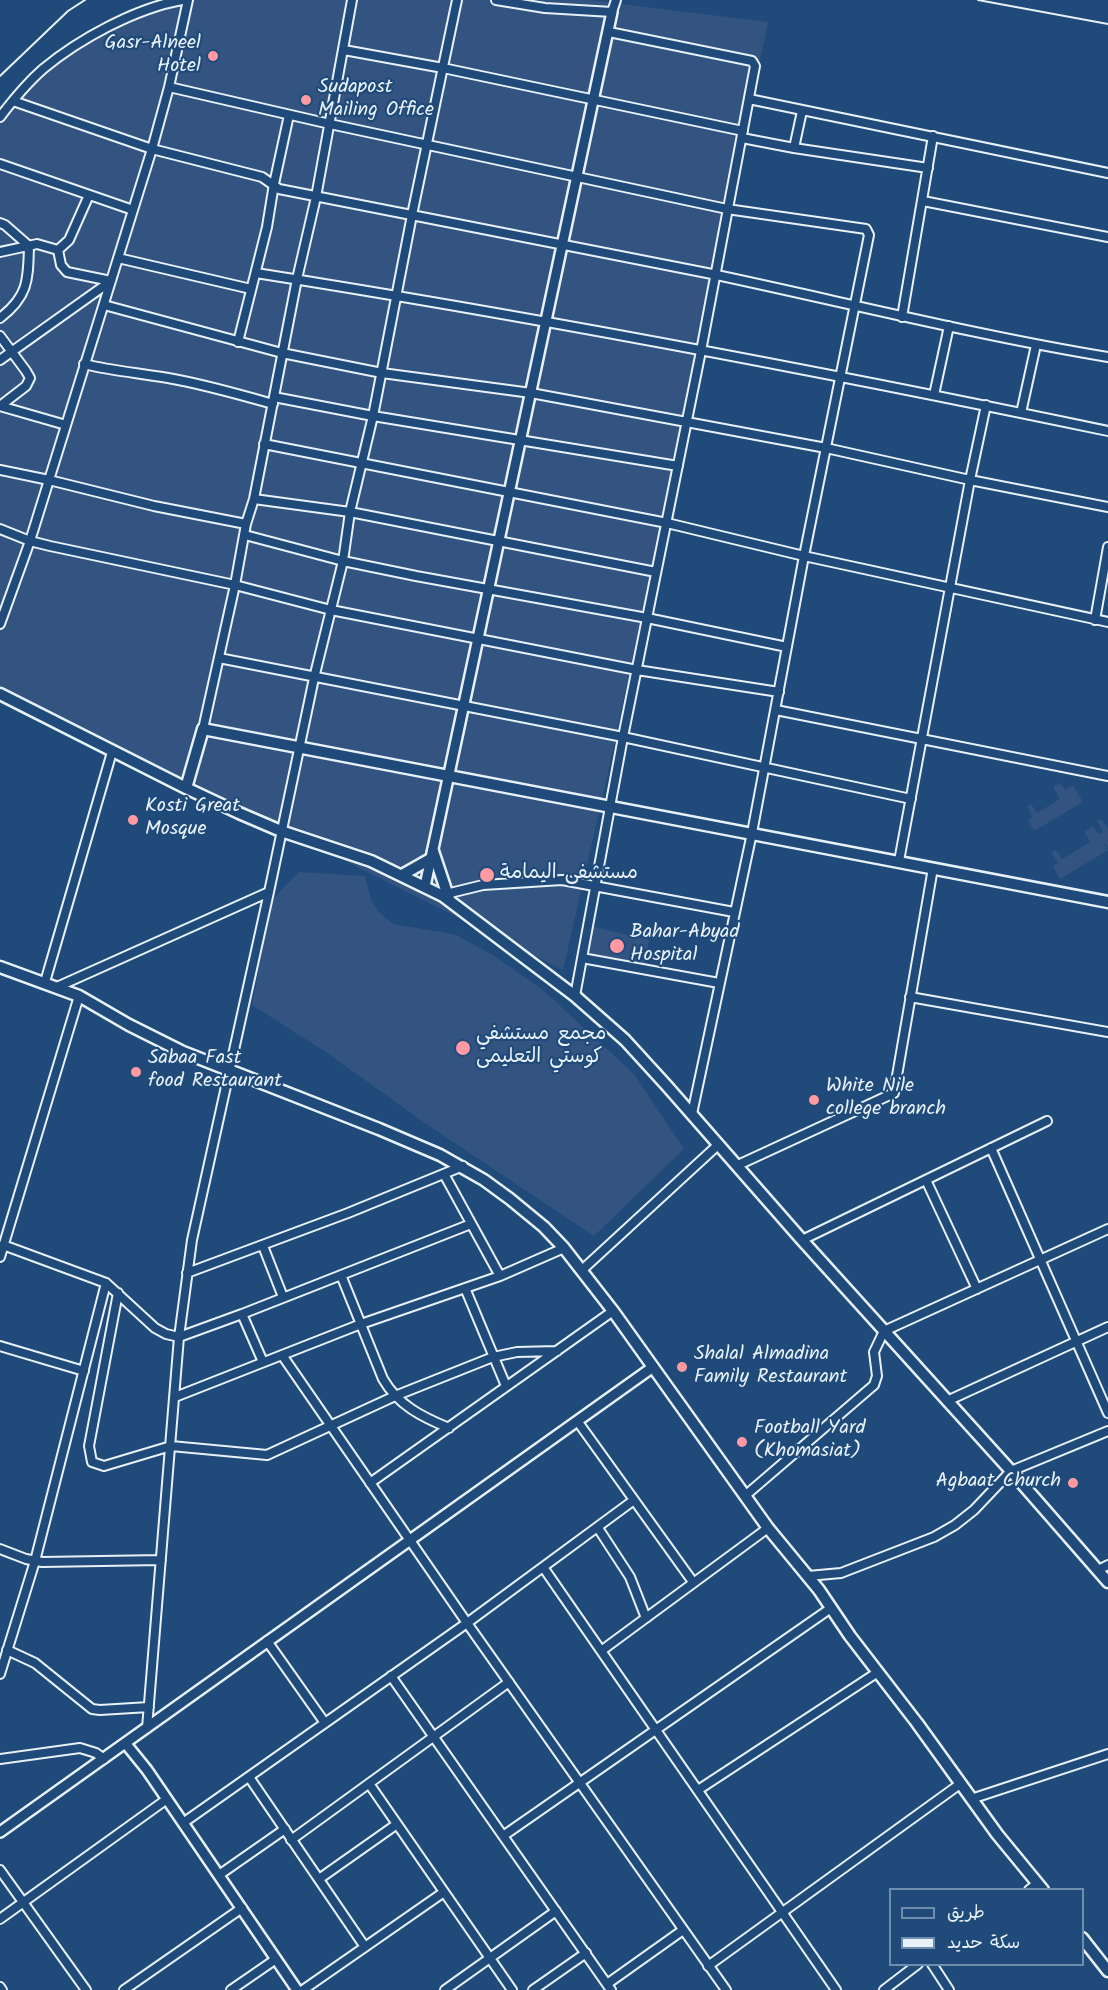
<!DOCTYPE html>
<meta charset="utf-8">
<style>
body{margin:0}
#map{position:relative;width:1108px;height:1990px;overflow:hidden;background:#1f4a7a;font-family:Kalam,"Playpen Sans Arabic",sans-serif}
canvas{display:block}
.legend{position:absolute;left:889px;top:1888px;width:195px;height:78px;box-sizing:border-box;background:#1f4a7a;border:2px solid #6f8dac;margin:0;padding:8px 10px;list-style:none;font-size:18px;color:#e8f1f8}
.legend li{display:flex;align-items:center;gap:12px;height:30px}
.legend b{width:30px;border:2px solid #6f8dac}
</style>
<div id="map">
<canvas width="1108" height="1990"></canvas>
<ul class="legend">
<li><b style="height:8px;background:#1f4a7a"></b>طريق</li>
<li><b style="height:8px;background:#e8f1f8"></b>سكة حديد</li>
</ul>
</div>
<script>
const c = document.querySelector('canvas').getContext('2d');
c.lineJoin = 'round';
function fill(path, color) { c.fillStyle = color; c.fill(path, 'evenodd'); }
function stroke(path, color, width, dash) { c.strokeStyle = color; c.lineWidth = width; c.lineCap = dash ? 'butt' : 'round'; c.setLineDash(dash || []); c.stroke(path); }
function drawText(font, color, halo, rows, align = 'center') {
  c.font = font + ' Kalam,"Playpen Sans Arabic",sans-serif'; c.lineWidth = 4.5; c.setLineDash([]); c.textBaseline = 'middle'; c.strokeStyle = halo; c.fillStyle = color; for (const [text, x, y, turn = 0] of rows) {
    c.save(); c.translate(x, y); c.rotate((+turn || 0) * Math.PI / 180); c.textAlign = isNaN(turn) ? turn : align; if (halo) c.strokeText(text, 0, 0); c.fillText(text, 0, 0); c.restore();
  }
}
fill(new Path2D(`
 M 163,0 L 590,0 L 768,22 L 607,777 L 563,970 L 0,688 L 0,109 L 42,63 L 110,18 Z
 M 1060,783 L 1065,790 L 1073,785 L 1083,802 L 1034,831 L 1028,820 L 1033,817 L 1027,806 L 1031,804 L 1037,813 L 1060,799 L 1053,787 Z
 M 1101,819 L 1108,829 L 1108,847 L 1103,842 L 1108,850 L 1060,879 L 1053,866 L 1058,863 L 1051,852 L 1056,850 L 1062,859 L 1090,842 L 1084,831 L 1093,826 L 1098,834 L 1103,832 L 1097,821 Z
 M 299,872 L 365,876 L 371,900 L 379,912 L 393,924 L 454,934 L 491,954 L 542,989 L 634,1074 L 684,1149 L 594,1236 L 422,1121 L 329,1054 L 252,1005 L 271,901 Z
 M 590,926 L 649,940 L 645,965 L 586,953 Z`), '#335481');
const minor = new Path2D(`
 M 496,0 L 545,8 L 612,12 L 616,0
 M 344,50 L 443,68 L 743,131
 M 169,87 L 330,124 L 727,209 L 866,229 L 869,235 L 804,556 L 752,833 L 692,1114
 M 749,99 L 1108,173
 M 13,101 L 152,149 L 262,177 L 279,189 C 423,218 568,245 712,274 C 844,302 975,335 1108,357
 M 0,117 C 13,100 27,83 43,69 C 79,39 136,8 182,0
 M 742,138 L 794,148 L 928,168
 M 794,148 L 802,111
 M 0,164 L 133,210
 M 923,201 L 1108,237
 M 0,223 L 5,225 L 29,246 C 28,279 29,296 0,318
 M 58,250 L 61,265 L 67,272 L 111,281
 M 0,252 L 37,244 L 58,250 L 69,240 L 89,195
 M 118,258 L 251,289
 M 256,273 C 541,318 825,372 1108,431
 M 104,305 L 282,353 L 382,373 L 531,393 L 826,448 L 970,480 L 1108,507
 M 902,317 L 933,136
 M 0,336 L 26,371 L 30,378 L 26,386 L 0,406
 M 238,342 L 267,227 L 274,184 L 289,115
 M 0,360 L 111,281
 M 84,364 C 112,371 140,373 168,378 C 203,384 238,394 273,404
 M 934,395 L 949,326
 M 274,397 L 373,416 L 678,466
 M 0,406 L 66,425
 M 1021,413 L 1036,345
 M 264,444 L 667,523 L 804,556 L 1108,622
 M 0,470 L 49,480 L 154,506 L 246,524
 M 254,499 L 350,512 L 656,572
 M 0,529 L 30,541 L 50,546 L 235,585 L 331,610 L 637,670 L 779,692
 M 245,535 L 343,561 L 416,576 L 647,618 L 787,647
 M 1095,620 L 1108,547
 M 0,624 L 30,541 L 152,149 L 169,87 L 188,0
 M 219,658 L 623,737 L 911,799
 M 776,710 L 1108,776
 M 203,729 L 235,585 L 246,524 L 254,499 L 297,279 L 316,197 L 352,0
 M 899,861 L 970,480 L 986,405
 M 446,894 L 483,885 L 562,880 L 734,912
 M 582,958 L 719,983
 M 45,982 L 112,752
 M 57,987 L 269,892
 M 575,996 L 623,737 L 701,351 L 755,66 L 752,61 L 609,32
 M 910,997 L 1108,1032
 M 991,1148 L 1108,1413
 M 738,1165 L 894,1093 L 933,868
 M 444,1174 L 500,1276
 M 926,1180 L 977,1289
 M 802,1240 L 1047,1121
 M 3,1245 L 106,1283 L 155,1328 L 166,1334 L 179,1337 L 242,1314 L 471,1224
 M 263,1246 L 283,1297
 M 0,1257 L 79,996
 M 582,1270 L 719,1144
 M 187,1273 L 348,1213 L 463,1166
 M 341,1275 L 383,1379 C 398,1405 422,1417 449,1428
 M 465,1288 L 506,1386
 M 118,1293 L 89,1446 L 92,1462 L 104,1466 L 171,1446 L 267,1455 L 395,1396 L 493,1357 L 517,1352 L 557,1351
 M 242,1314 L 263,1362
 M 0,1346 L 84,1371
 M 282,1355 L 467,1623 L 726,1990
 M 175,1397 L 361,1324 L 500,1276 L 564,1248
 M 947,1401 L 1108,1327
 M 578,1422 L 693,1582
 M 370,1483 L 613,1311
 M 746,1495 L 874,1385 L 877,1376 L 874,1352 L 884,1331 L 1108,1229
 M 598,1528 L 630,1577 L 646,1618
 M 0,1549 L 26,1559 L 42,1562 L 161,1560
 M 543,1567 L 836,1990
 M 1098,1570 L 1108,1565
 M 808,1576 L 841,1573 L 934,1537 L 955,1525 L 974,1510 L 1011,1471 L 1108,1431
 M 267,1641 L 325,1723
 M 7,1650 L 35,1663 L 92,1709 L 100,1710 L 149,1707
 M 601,1651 L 768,1528
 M 0,1674 L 35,1561 L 106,1283
 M 391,1676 L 611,1990
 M 147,1728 L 179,1337 L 192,1240 L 269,892 L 314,678 L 343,561 L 350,512 L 373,416 L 412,215 L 457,0
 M 0,1759 L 80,1748 L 96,1753 L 104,1759
 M 249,1777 L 365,1947
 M 370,1785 L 512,1990
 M 698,1790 L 878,1672
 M 971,1799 L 1108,1754
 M 183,1823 L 467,1623 L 634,1500
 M 503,1836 L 831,1608
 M 291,1840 L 509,1682
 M 0,1870 L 86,1990
 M 219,1875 L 285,1829
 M 319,1879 L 397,1824
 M 1029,1890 L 1038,1883
 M 0,1919 L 167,1799
 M 932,1964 L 949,1990
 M 708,1966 L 960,1784
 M 607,1984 L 683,1930
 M 0,1987 L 2,1990
 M 124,1990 L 242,1908
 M 231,1990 L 276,1959
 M 303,1990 L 444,1892
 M 445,1990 L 556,1911
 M 533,1990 L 586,1953
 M 884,1990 L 918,1964`);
const tertiary = new Path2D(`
 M 425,886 L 612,12
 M 126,1744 L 147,1770 L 297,1990
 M 0,1832 L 653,1367`);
const secondary = new Path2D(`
 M 0,694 L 186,788 L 239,813 L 281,831 L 371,861 L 443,896 L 575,996 L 625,1040 L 667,1086 L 802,1240 L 1011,1471 L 1108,1582
 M 186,788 L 203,729 L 1108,902
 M 433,851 L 449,899
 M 402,875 L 432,858
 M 0,967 L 79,996 L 129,1025 L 183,1052 L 379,1129 L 440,1155 L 484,1180 L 510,1199 L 544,1227 L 564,1248 L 613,1311 L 768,1528 L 819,1590 L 850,1636 L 917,1723 L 997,1834 L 1043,1890
 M 1082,1938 L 1108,1971`);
stroke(minor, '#e8f1f8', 12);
stroke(tertiary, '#e8f1f8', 14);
stroke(secondary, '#e8f1f8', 15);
stroke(minor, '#1f4a7a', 8);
stroke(tertiary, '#1f4a7a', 9);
stroke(secondary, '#1f4a7a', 10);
stroke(new Path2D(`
 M 978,0 L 1108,24
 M 0,76 L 68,11 L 85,0`), '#e8f1f8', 2);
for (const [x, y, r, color] of [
 [213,56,6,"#ff9aa2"],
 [306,100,6,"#ff9aa2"],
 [133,820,6,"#ff9aa2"],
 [487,875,8,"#ff9aa2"],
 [617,946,8,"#ff9aa2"],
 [463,1048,8,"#ff9aa2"],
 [136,1072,6,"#ff9aa2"],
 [814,1100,6,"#ff9aa2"],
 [682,1367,6,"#ff9aa2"],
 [742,1442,6,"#ff9aa2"],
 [1073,1483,6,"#ff9aa2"]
]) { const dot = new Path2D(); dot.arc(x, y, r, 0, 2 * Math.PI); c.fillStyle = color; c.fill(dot); stroke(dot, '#1f4a7a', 2); }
drawText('20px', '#e8f1f8', '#1f4a7a', [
 ["Gasr-Alneel",201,45,"right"],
 ["Hotel",201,68,"right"],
 ["Sudapost",318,89],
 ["Mailing Office",318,112],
 ["Kosti Great",145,808],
 ["Mosque",145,831],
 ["مستشفى اليمامة",500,875],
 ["Bahar-Abyad",630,934],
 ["Hospital",630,957],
 ["مجمع مستشفي",476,1036],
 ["كوستي التعليمى",476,1059],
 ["Sabaa Fast",148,1060],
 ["food Restaurant",148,1083],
 ["White Nile",826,1088],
 ["college branch",826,1111],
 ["Shalal Almadina",694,1356],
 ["Family Restaurant",694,1379],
 ["Football Yard",754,1430],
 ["(Khomasiat)",754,1453],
 ["Agbaat Church",1061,1483,"right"]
], 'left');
</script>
